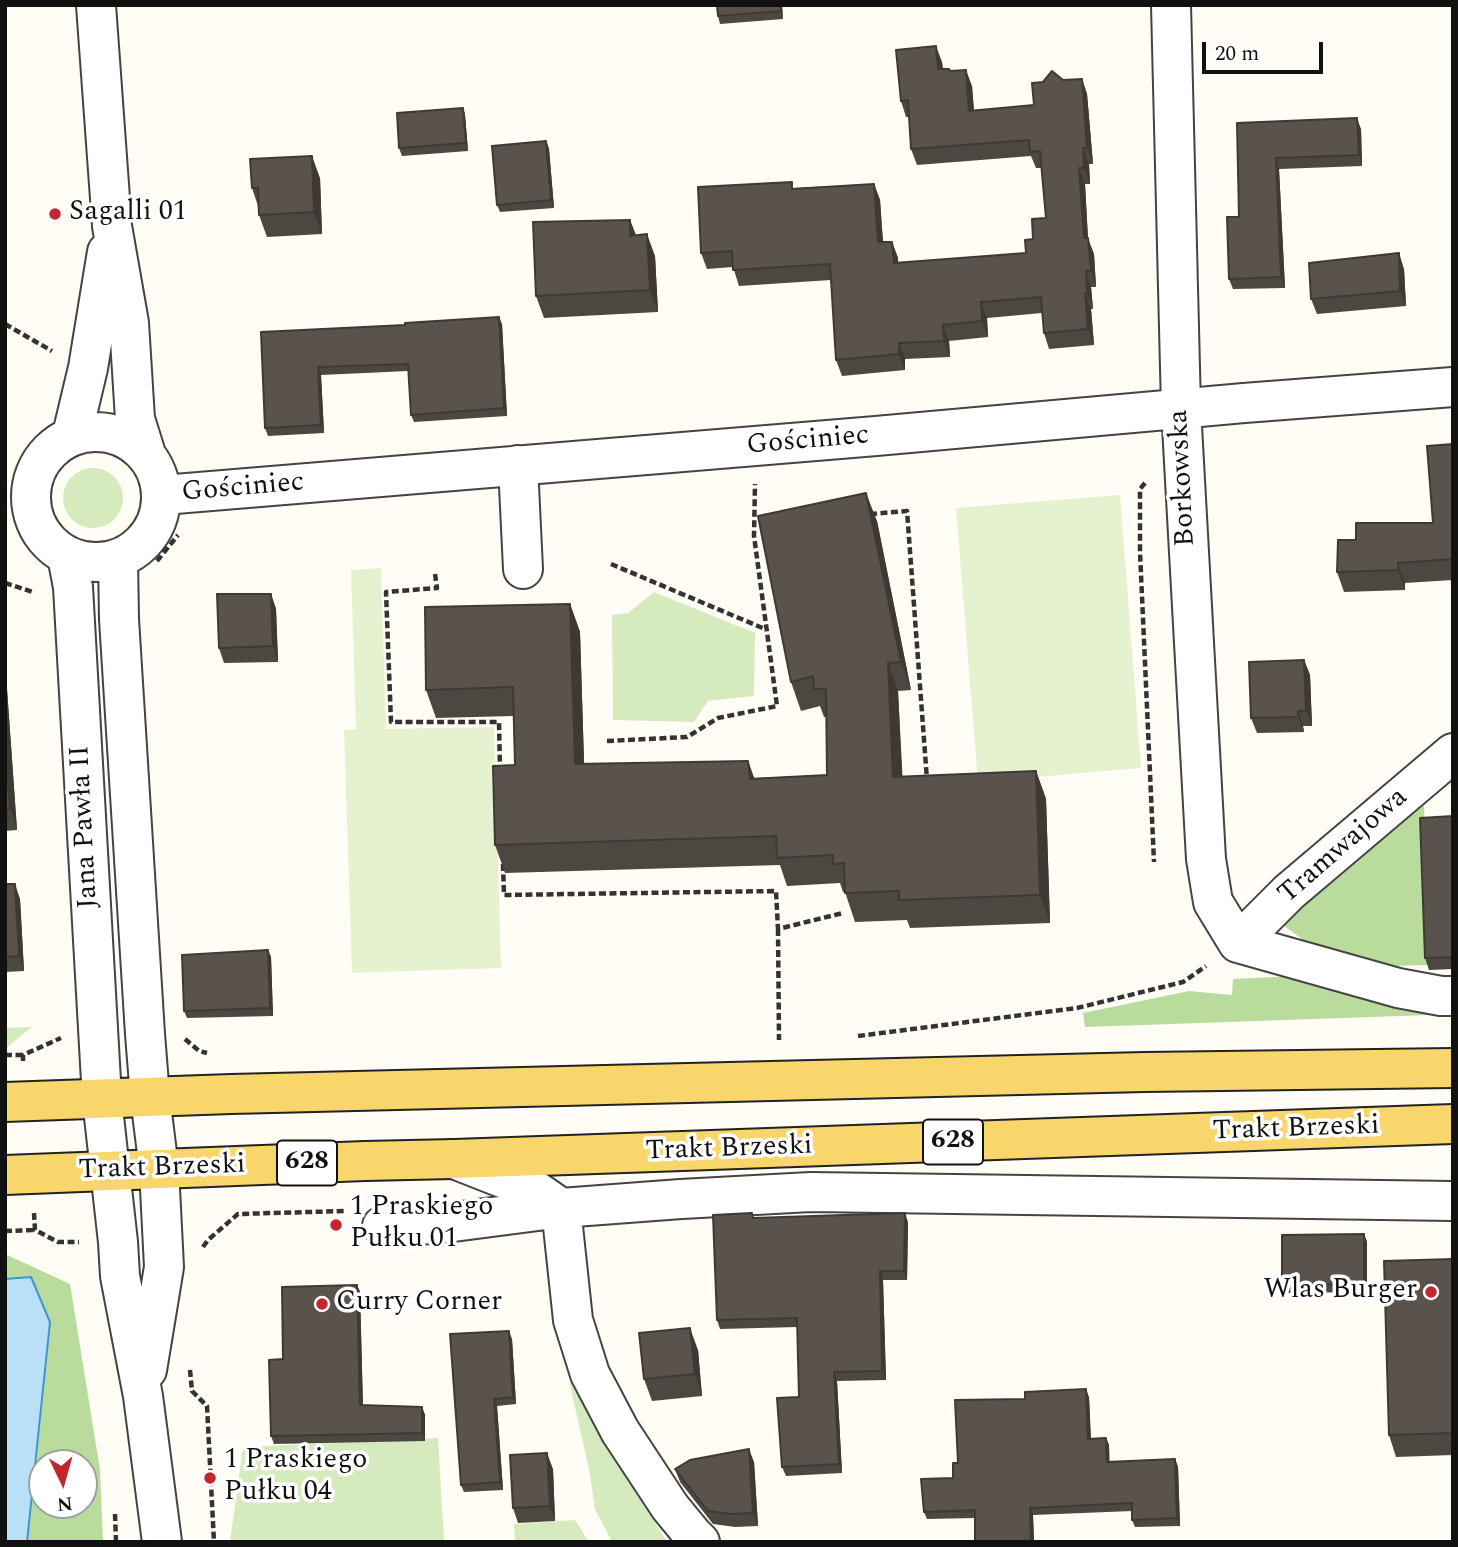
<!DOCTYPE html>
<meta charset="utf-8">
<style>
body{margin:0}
#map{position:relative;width:1458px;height:1547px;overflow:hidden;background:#fffdf5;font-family:Spectral,serif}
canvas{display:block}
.frame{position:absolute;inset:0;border:7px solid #111;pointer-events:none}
.north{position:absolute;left:28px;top:1449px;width:70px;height:70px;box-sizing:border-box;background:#fff;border:2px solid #a0a0a0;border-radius:50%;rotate:175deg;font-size:19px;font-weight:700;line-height:28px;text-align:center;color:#111}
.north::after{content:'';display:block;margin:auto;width:24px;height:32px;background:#c4262e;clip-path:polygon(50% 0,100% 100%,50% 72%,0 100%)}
.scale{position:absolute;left:1202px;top:42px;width:121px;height:32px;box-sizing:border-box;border:4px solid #111;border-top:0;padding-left:9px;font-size:21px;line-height:24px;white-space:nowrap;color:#111;-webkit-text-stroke:5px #fff;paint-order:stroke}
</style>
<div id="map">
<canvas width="1458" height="1547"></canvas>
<div class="frame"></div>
<div class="north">N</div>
<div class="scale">20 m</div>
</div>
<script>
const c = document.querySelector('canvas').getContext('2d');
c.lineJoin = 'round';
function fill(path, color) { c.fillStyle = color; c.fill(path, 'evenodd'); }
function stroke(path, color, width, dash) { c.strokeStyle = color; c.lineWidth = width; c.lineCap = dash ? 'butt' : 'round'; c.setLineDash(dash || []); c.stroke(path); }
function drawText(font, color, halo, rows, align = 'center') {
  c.font = font + ' Spectral,serif'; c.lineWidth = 7; c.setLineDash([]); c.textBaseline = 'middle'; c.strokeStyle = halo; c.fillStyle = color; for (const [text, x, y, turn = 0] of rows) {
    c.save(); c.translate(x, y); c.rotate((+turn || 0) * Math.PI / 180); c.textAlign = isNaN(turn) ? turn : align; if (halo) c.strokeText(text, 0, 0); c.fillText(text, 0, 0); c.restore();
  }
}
fill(new Path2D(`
 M63 498a30 30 0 1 1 60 0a30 30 0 1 1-60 0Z
 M 654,592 L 755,633 L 754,696 L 708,701 L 694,722 L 613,720 L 612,615 L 628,613 Z
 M 32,1027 L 5,1049 L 5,1028 Z
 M 569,1381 L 667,1542 L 612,1542 L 595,1509 L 589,1469 Z
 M 438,1438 L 444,1542 L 230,1542 L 243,1447 Z
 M 575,1520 L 589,1542 L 515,1542 L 514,1524 Z`), '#d5ebbd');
fill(new Path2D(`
 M 1424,805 L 1429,965 L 1357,967 L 1309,944 L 1280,923 Z
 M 1294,976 L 1429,1005 L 1429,1015 L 1085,1027 L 1083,1013 L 1189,991 L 1232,995 L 1233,979 Z
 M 5,1254 L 70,1284 L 100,1470 L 103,1542 L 27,1542 L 50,1322 L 31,1278 L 5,1279 ZM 42,1463 L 84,1463 L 84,1505 L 42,1505 Z`), '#b9dc9c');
fill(new Path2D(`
 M 1120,495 L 1141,768 L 978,782 L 956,508 Z
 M 381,568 L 386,729 L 494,727 L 501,968 L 352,973 L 344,730 L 356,729 L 351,570 Z`), '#e6f2cf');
const water = new Path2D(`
 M 31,1277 L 50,1322 L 27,1542 L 5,1542 L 5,1279 Z`);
fill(water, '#b9e0f7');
stroke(water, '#3f96cf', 2);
const minor = new Path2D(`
 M 96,5 L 112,226 L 129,323 L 135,419 L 145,451
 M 1171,5 L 1181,408 L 1206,859 L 1213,902 L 1238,943
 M31 497a65 65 0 1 1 130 0a65 65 0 1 1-130 0Z
 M 72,435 L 88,368 L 107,252
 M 518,465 L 523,569
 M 163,495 L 876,436 L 1244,403 L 1453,387
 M 67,556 L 73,587 L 102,1099 L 118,1242 L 120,1276 L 143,1396 L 162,1542
 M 118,559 L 119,619 L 145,1034 L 150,1097 L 159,1169 L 164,1267 L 147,1370
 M 1238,943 L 1289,892 L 1453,753
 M 1238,943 L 1398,988 L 1441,996 L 1453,996
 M 454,1159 L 538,1192 L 561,1208 L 573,1320 L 590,1374 L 620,1431 L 670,1507 L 693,1535 L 700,1542
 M 382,1226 L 438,1224 L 561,1208 L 681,1199 L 811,1192 L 1453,1201`);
const major = new Path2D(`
 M 5,1102 L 231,1094 L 1145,1072 L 1453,1068
 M 5,1175 L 365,1161 L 454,1159 L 1453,1124`);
stroke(minor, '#444', 42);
stroke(major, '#222', 42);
stroke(new Path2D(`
 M 5,324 L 52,351
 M 1145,483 L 1140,489 L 1140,552 L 1154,862
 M 870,514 L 907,511 L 927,780
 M 157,561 L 178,535
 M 611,564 L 765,629
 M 435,574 L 437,588 L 386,592 L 391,722 L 499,722 L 500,771
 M 5,583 L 33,592
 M 607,741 L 687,737 L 718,718 L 777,706 L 754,536 L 755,484
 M 503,864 L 504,895 L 776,891 L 778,929 L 843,913
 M 778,929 L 779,1040
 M 858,1036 L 1077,1008 L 1183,982 L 1206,966
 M 185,1039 L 199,1051 L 207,1053
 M 5,1055 L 23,1055
 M 23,1061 L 23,1055 L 61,1038
 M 34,1213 L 35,1230 L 58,1242 L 79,1242
 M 5,1231 L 35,1230
 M 203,1247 L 208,1240 L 238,1214 L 345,1211
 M 190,1370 L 192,1391 L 207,1406 L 214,1542
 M 115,1514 L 116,1542`), '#333', 4.5, [7, 3.5]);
stroke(minor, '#fff', 38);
stroke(major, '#f9d66b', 38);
fill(new Path2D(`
 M 782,5 L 783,19 L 720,24 L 718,16 Z
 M 942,62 L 943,69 L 950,71 L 972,86 L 974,110 L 1034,105 L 1063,80 L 1082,79 L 1087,94 L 1093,164 L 1089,164 L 1090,184 L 1085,184 L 1088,239 L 1094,254 L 1096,287 L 1091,287 L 1093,309 L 1091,309 L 1094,345 L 1049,349 L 1044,333 L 1042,313 L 987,318 L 988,337 L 949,341 L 950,357 L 905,359 L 905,370 L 842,376 L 836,360 L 831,280 L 739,286 L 733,267 L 707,269 L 701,253 L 794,188 L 874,184 L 880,200 L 883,242 L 892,242 L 898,258 L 898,263 L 1026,253 L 1046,218 L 1041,168 L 1036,168 L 1031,156 L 917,165 L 911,149 L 909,117 L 906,117 L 901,101 Z
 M 463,108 L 465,115 L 468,151 L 402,156 L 399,148 Z
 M 1237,123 L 1361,129 L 1362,166 L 1279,169 L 1285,288 L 1233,289 L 1229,279 L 1239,217 Z
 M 546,141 L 549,149 L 554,208 L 500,212 L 497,205 Z
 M 320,178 L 322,234 L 267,237 L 259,215 L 258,206 L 252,188 Z
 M 630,220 L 636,235 L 655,256 L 658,312 L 544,318 L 536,296 Z
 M 1404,269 L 1406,306 L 1317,314 L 1311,299 Z
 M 502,324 L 507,416 L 414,422 L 411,415 L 408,371 L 321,375 L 324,433 L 268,436 L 265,428 L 261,332 Z
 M 1453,444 L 1453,580 L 1405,583 L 1405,590 L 1344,592 L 1337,572 L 1356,540 L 1433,523 Z
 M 877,521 L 911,690 L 898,691 L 902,777 L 1036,771 L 1046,799 L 1050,923 L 910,928 L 907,920 L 855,922 L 845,892 L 843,892 L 840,883 L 787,886 L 780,865 L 505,873 L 495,845 L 515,765 L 513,716 L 436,718 L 426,690 L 570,604 L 580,632 L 584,764 L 748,761 L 754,778 L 827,775 L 826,717 L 824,717 L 820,706 L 801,711 L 791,682 Z
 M 271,594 L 276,609 L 278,662 L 224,663 L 219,648 Z
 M 1304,660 L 1310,675 L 1312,726 L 1303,726 L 1304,732 L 1257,733 L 1251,718 Z
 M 5,683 L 7,689 L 17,830 L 5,831 Z
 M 1453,816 L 1453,969 L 1429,970 L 1425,958 Z
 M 5,884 L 20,899 L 24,971 L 5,972 Z
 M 268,950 L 271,957 L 273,1016 L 187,1018 L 184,1011 Z
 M 754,1218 L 908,1222 L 907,1280 L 883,1280 L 886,1380 L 837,1381 L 842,1473 L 786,1476 L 782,1467 L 799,1397 L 798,1327 L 720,1329 L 717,1320 Z
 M 1364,1234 L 1367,1242 L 1367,1292 L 1285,1293 L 1282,1285 Z
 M 1453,1259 L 1453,1455 L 1396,1457 L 1389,1435 Z
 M 357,1285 L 360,1292 L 363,1405 L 422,1407 L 425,1415 L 425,1441 L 274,1444 L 271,1436 L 283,1359 Z
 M 512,1339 L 516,1404 L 497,1406 L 503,1490 L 464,1492 L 461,1485 Z
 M 698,1350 L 702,1396 L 652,1401 L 644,1379 Z
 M 1089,1397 L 1091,1439 L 1106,1438 L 1109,1445 L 1109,1462 L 1175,1459 L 1178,1467 L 1180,1526 L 1135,1527 L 1132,1520 L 1132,1511 L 1033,1515 L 1034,1542 L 975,1542 L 975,1518 L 927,1519 L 924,1512 L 953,1478 L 1025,1399 Z
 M 754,1462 L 758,1526 L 735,1527 L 713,1524 L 680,1482 L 675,1469 Z
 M 553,1469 L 555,1521 L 518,1523 L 513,1508 Z`), '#4d4742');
fill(new Path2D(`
 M 780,5 L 782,5 L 783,19 L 781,11 Z
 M 936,46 L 942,62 L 944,85 L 938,69 Z
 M 966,70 L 972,86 L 975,127 L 969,111 Z
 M 1082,79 L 1087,94 L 1093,164 L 1087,148 Z
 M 463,108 L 465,115 L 468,151 L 466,143 Z
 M 1357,118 L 1361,129 L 1362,166 L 1359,155 Z
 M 546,141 L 549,149 L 554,208 L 551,200 Z
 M 1083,148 L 1089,164 L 1090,184 L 1084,168 Z
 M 312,156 L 320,178 L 322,234 L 314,212 Z
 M 1276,158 L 1279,169 L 1285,288 L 1281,277 Z
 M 1079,168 L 1085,184 L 1088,239 L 1094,254 L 1096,287 L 1091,271 L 1084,238 Z
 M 874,184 L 880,200 L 884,258 L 878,242 Z
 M 630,220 L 638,242 L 630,236 Z
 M 647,234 L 655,256 L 658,312 L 650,290 Z
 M 892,242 L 898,258 L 899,279 L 894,263 Z
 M 1399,253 L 1404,269 L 1406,306 L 1400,291 Z
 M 1086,271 L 1091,287 L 1093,309 L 1087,293 Z
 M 1085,293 L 1091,309 L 1094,345 L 1088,329 Z
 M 981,302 L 987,318 L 988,337 L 982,321 Z
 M 499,317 L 502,324 L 507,416 L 504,408 Z
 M 943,325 L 949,341 L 950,357 L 944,341 Z
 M 899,343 L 905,359 L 905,370 L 899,354 Z
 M 318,367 L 321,375 L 324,433 L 321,425 Z
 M 866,493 L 877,521 L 911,690 L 901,662 Z
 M 1398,563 L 1405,583 L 1405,590 L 1398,570 Z
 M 271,594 L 276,609 L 278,662 L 273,646 Z
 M 570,604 L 580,632 L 585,792 L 575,764 Z
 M 1304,660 L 1310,675 L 1312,726 L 1306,711 Z
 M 888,663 L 898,691 L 904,805 L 893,777 Z
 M 5,683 L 7,689 L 17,830 L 10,808 L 5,750 Z
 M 1298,711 L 1303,726 L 1304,732 L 1298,717 Z
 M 748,761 L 758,789 L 750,779 Z
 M 1036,771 L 1046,799 L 1050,923 L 1040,895 Z
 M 15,884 L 20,899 L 24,971 L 19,956 Z
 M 268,950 L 271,957 L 273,1016 L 270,1008 Z
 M 905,1213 L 908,1222 L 907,1280 L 904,1271 Z
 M 1364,1234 L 1367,1242 L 1367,1292 L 1364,1284 Z
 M 880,1271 L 883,1280 L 886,1380 L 882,1371 Z
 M 357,1285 L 360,1292 L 363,1412 L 360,1405 Z
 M 690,1328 L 698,1350 L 702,1396 L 695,1374 Z
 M 509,1331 L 512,1339 L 516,1404 L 513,1397 Z
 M 834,1372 L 837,1381 L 842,1473 L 839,1464 Z
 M 1086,1389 L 1089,1397 L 1091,1446 L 1088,1439 Z
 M 494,1399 L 497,1406 L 503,1490 L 500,1482 Z
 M 422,1407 L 425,1415 L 425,1441 L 422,1433 Z
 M 1106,1438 L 1109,1445 L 1110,1470 L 1107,1462 Z
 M 749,1449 L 754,1462 L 758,1526 L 753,1513 Z
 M 547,1453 L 553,1469 L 555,1521 L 550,1506 Z
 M 1175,1459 L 1178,1467 L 1180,1526 L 1177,1518 Z
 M 1030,1508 L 1033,1515 L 1034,1542 L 1031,1542 Z`), '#3f3936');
const building = new Path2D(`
 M 717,5 L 780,5 L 781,11 L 718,16 Z
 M 936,46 L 938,69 L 949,69 L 950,71 L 966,70 L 969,111 L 1034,105 L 1032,83 L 1043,82 L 1052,71 L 1063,80 L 1082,79 L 1087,148 L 1083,148 L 1084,168 L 1079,168 L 1084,238 L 1088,238 L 1091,271 L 1086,271 L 1087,293 L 1085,293 L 1088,329 L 1044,333 L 1041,297 L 981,302 L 982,321 L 943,325 L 944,341 L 899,343 L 899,354 L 836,360 L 830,264 L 733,270 L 732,251 L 701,253 L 698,187 L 792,182 L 792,189 L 874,184 L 878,242 L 892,242 L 894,263 L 1026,253 L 1025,240 L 1033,239 L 1032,219 L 1046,218 L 1040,151 L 1030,152 L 1029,140 L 911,149 L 908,100 L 901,101 L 896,50 Z
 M 463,108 L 466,143 L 399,148 L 397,113 Z
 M 1357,118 L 1359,155 L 1276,158 L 1281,277 L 1229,279 L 1227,217 L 1239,217 L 1237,123 Z
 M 546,141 L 551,200 L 497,205 L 492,146 Z
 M 312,156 L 314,212 L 259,215 L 258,188 L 252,188 L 250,159 Z
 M 630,220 L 630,236 L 647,234 L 650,290 L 536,296 L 533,222 Z
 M 1399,253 L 1400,291 L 1311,299 L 1309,263 Z
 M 499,317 L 504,408 L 411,415 L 408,364 L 318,367 L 321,425 L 265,428 L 261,332 L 405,325 L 405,323 Z
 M 1453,444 L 1453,559 L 1398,563 L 1398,570 L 1337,572 L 1338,540 L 1356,540 L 1356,523 L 1433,523 L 1427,446 Z
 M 866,493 L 901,662 L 888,663 L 893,777 L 1036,771 L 1040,895 L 899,900 L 899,891 L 845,893 L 844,863 L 833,864 L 833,855 L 777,858 L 776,836 L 495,845 L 493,766 L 515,765 L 513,687 L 426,690 L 425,607 L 570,604 L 575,764 L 748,761 L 750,779 L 827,775 L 826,689 L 814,689 L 813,676 L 791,682 L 758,516 Z
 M 217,594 L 271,594 L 273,646 L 219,648 Z
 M 1304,660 L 1306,711 L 1298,711 L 1298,717 L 1251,718 L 1249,662 Z
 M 5,750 L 10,808 L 5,809 Z
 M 1453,816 L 1453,957 L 1425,958 L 1420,818 Z
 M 5,884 L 15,884 L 19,956 L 5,957 Z
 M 268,950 L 270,1008 L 184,1011 L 182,955 Z
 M 752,1213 L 753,1218 L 905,1213 L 904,1271 L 880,1271 L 882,1371 L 834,1372 L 839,1464 L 782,1467 L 777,1398 L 799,1397 L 797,1318 L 717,1320 L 713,1215 Z
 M 1364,1234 L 1364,1284 L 1282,1285 L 1282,1235 Z
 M 1453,1259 L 1453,1433 L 1389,1435 L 1384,1261 Z
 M 357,1285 L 360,1405 L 422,1407 L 422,1433 L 271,1436 L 269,1360 L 283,1359 L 282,1287 Z
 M 690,1328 L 695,1374 L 644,1379 L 639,1333 Z
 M 509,1331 L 513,1397 L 494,1399 L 500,1482 L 461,1485 L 450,1334 Z
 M 1086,1389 L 1088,1439 L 1106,1438 L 1107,1462 L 1175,1459 L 1177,1518 L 1132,1520 L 1132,1503 L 1030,1508 L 1031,1542 L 975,1542 L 975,1510 L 924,1512 L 921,1479 L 953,1478 L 953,1463 L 958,1463 L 955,1400 L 1025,1399 L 1025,1392 Z
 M 749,1449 L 753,1513 L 730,1514 L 708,1511 L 675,1469 L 690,1460 Z
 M 547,1453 L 550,1506 L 513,1508 L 510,1455 Z`);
fill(building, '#5a524d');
stroke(building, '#3f3936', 2);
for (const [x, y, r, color] of [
 [55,214,7,"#c4262e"],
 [336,1225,7,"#c4262e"],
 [1431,1292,7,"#c4262e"],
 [322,1304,7,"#c4262e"],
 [210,1478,7,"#c4262e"]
]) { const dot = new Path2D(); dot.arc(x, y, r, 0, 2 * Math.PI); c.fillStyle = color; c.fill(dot); stroke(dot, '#fff', 2.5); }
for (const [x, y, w] of [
 [953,1142,60],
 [307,1163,60]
]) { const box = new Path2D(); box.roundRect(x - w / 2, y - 22.5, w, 45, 5); c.fillStyle = '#fff'; c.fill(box); stroke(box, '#111', 2); }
drawText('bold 26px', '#111', null, [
 ["628",953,1142],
 ["628",307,1163]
]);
drawText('28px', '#111', '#fff', [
 ["Sagalli 01",69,214],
 ["1 Praskiego",350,1209],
 ["Pułku 01",350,1241],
 ["Wlas Burger",1417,1292,"right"],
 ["Curry Corner",336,1304],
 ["1 Praskiego",224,1462],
 ["Pułku 04",224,1494]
], 'left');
drawText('28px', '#111', '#fff', [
 ["Gościniec",808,442,-5],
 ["Borkowska",1184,478,-93],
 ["Gościniec",243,489,-5],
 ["Jana Pawła II",86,827,-93],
 ["Tramwajowa",1344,847,-41],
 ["Trakt Brzeski",1296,1130,-2],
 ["Trakt Brzeski",729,1150,-2],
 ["Trakt Brzeski",162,1169,-2]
]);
</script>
